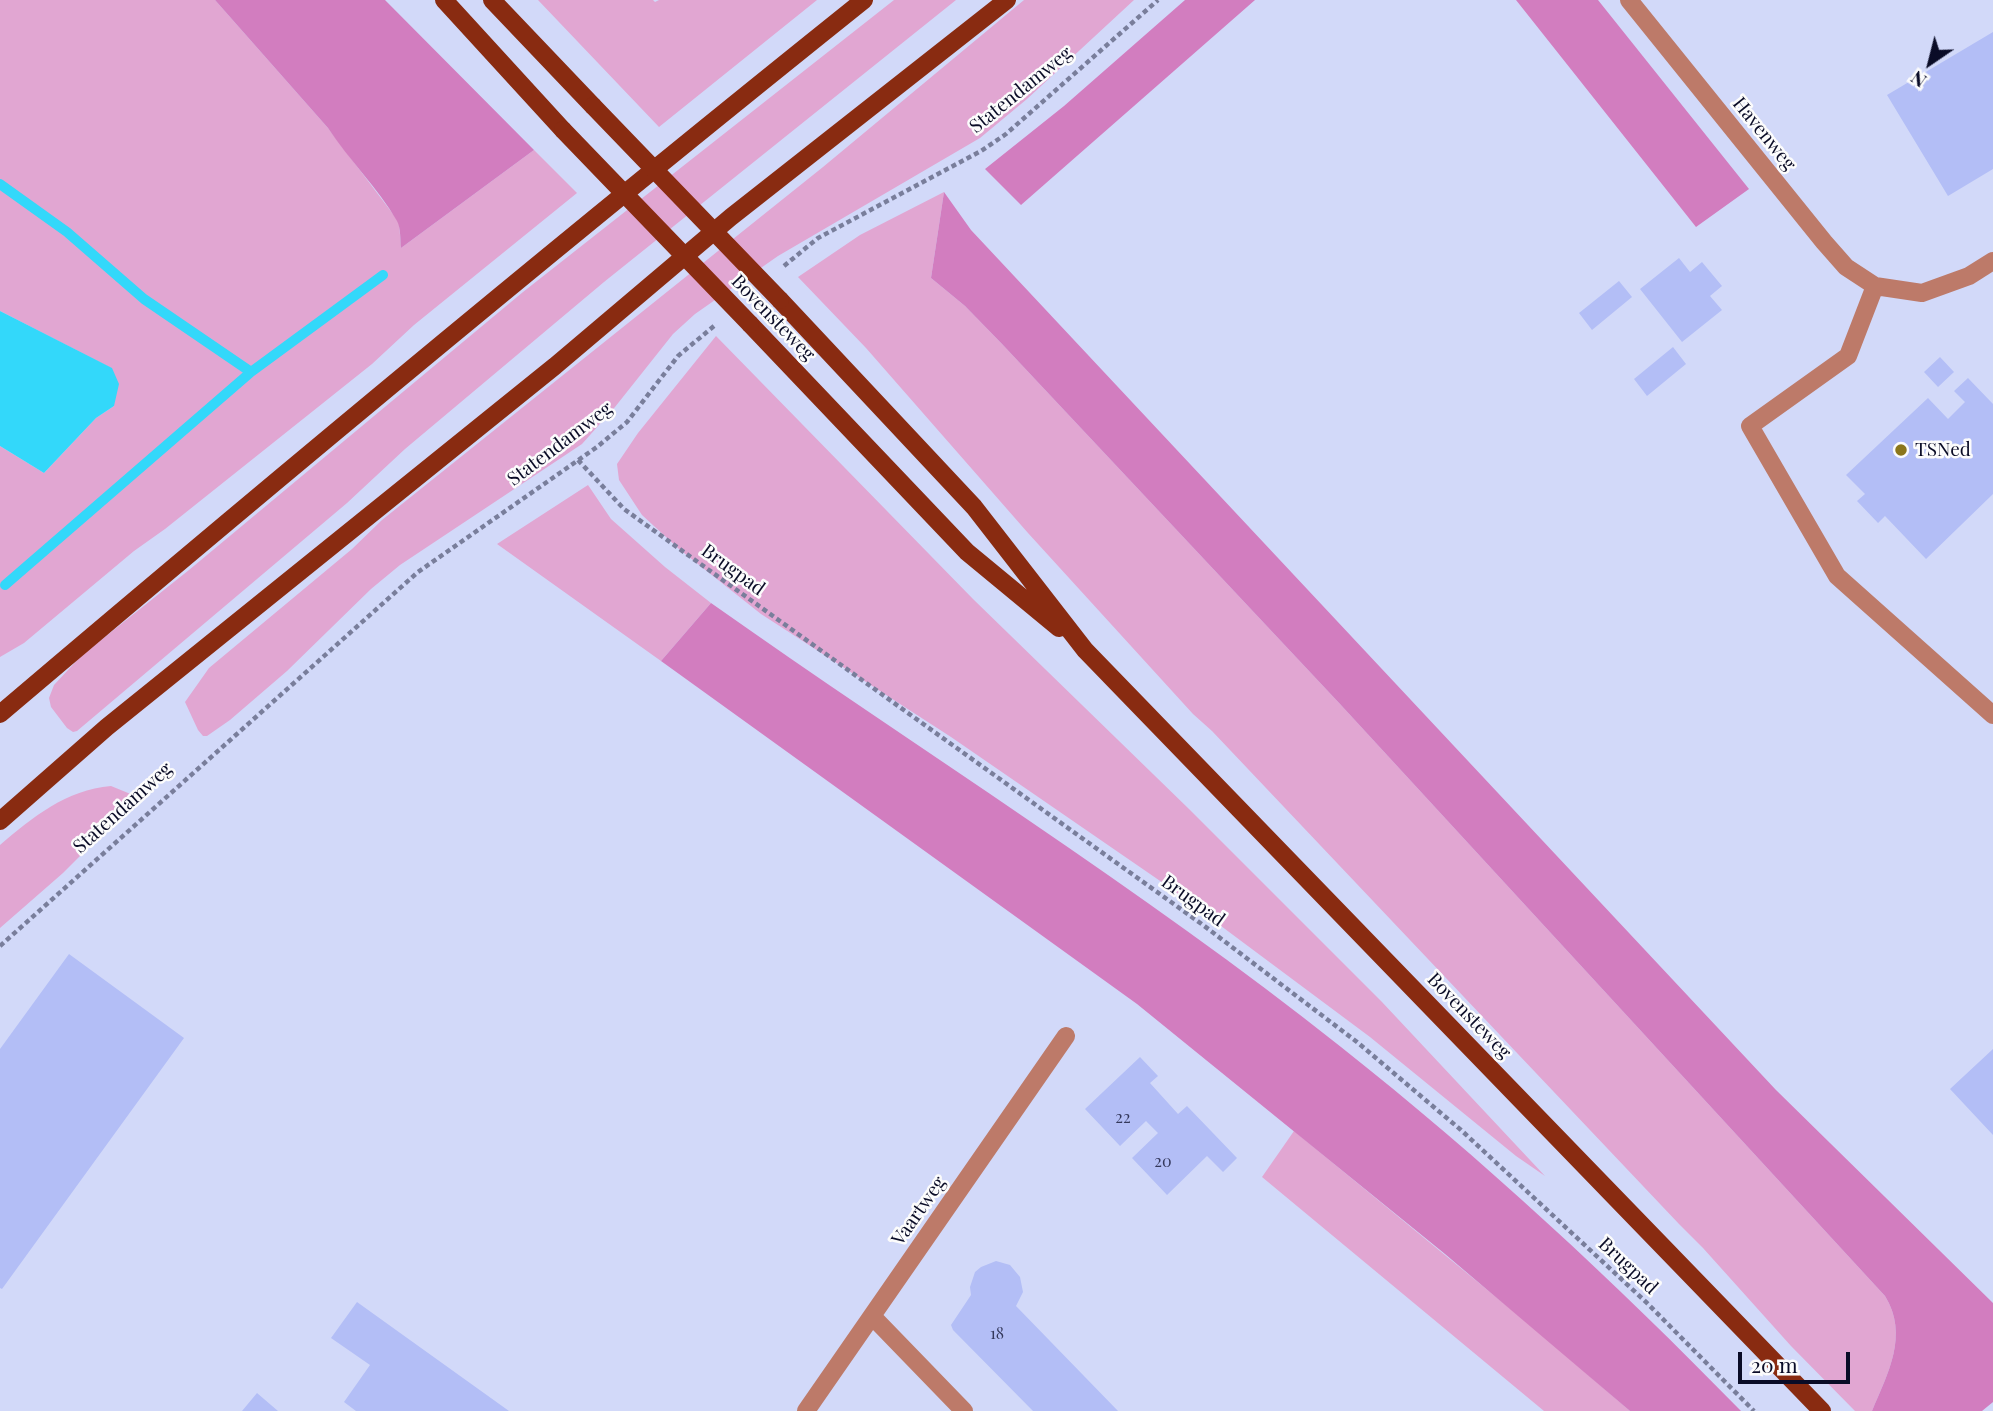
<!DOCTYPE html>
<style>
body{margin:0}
#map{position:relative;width:1993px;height:1411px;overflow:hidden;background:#d2d9f9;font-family:"Playfair Display",serif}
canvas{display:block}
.north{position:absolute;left:1895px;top:28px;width:70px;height:70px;-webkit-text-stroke:5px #fcfcfc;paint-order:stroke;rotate:215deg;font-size:19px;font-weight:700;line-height:28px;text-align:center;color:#0a0c27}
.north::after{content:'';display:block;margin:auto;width:24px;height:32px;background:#0a0c27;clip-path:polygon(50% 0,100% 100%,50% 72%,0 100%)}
.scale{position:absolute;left:1738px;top:1352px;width:112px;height:32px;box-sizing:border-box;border:4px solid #0a0c27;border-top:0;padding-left:9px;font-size:21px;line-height:24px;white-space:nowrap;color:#0a0c27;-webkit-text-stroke:5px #fcfcfc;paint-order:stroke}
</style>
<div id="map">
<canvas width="1993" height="1411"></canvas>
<div class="north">N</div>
<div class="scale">20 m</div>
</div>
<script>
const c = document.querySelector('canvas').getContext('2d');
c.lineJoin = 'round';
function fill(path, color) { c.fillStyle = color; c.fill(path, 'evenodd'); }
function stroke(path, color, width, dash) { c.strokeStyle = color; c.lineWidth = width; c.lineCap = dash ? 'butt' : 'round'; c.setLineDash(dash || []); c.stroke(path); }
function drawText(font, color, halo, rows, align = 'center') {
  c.font = font + ' "Playfair Display",serif'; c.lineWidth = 5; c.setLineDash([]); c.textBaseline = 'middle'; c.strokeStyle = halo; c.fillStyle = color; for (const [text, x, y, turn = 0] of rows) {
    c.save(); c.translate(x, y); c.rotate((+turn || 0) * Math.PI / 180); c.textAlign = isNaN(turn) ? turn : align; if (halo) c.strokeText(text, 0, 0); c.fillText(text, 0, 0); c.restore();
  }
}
fill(new Path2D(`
 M 0,0 L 215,0 L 328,128 L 399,222 L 401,248 L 534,150 L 577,193 L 414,325 L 372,364 L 165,529 L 134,551 L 24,643 L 0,657 L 0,446 L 44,473 L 96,418 L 114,406 L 111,368 L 0,311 Z
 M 538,0 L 653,0 L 655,2 L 659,0 L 817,0 L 659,127 Z
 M 894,0 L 956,0 L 604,282 L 405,449 L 347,503 L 77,731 L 73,732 L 67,728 L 51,707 L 49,698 L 54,685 L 81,656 L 189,570 L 523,292 Z
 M 1024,0 L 1134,0 L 1027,99 L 980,138 L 778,256 L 695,314 L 673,334 L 615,407 L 582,444 L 400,565 L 371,589 L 287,671 L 230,720 L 207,736 L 203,736 L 198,730 L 185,702 L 209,668 L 352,549 L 382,520 L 823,167 Z
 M 944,192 L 931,278 L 965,306 L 1002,344 L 1340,704 L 1885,1296 C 1909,1335 1888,1373 1872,1411 L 1855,1411 L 1791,1346 L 1703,1248 L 1679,1224 L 1212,731 L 1193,714 L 1028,533 L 866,348 L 798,277 L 860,235 Z
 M 716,336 L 973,599 L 1189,809 L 1382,1002 L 1545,1176 L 1516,1156 L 1370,1037 L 1166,885 L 951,737 L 761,614 L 679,549 L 642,515 L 619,480 L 617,464 L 638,433 Z
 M 588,485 L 611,519 L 665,567 L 711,603 L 661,661 L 497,544 Z
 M 111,786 L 133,795 L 136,799 L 134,802 L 63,873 L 0,928 L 0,845 C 33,817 66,790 111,786 Z
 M 1294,1131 L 1541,1334 L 1630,1411 L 1544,1411 L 1262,1177 Z`), '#e1a6d2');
fill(new Path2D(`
 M 215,0 L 385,0 L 534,150 L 401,248 C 400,240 401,228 397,221 C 378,188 349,160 328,128 Z
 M 1185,0 L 1255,0 L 1021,205 L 985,169 L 1064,106 Z
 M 1516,0 L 1598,0 L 1749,189 L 1696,227 Z
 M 944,192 L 971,230 L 1776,1090 L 1993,1303 L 1993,1402 L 1982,1411 L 1872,1411 C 1888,1373 1909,1335 1885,1296 L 1340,704 L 1002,344 L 965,306 L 931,278 Z
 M 711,603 C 920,751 1140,887 1341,1047 C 1483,1159 1615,1282 1741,1411 L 1630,1411 L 1445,1254 L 1137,1004 L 661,661 Z`), '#d27dbf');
fill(new Path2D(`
 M 0,311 L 112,368 L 119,384 L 114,406 L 96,418 L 44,473 L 0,446 Z`), '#33d8fa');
stroke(new Path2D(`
 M 0,184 L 67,232 L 144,299 L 251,372
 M 5,585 L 251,372 L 383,275`), '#33d8fa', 10);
fill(new Path2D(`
 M 1993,32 L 1993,169 L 1948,196 L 1887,95 Z
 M 1679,258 L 1690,272 L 1702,262 L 1722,286 L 1710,296 L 1722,310 L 1682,342 L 1640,289 Z
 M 1619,281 L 1632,297 L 1592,330 L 1579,313 Z
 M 1673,347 L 1686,364 L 1647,396 L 1634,379 Z
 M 1940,357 L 1954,372 L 1938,387 L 1924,372 Z
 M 1968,378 L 1993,404 L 1993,494 L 1926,559 L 1885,516 L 1878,523 L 1857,501 L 1865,494 L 1846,475 L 1928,398 L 1948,419 L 1965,402 L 1954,391 Z
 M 69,954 L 184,1038 L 2,1289 L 0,1288 L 0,1049 Z
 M 1993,1049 L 1993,1135 L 1950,1089 Z
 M 1140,1057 L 1158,1076 L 1150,1083 L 1178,1114 L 1187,1106 L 1237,1158 L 1223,1172 L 1207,1156 L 1167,1195 L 1132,1158 L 1158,1133 L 1146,1121 L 1120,1146 L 1085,1109 Z
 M 996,1261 L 1010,1265 L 1020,1277 L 1023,1292 L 1016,1306 L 1118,1411 L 1033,1411 L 953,1330 L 951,1325 L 971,1295 L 970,1287 L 975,1272 L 981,1267 Z
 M 357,1302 L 396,1330 L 509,1411 L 356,1411 L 344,1402 L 370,1365 L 331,1338 Z
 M 257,1393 L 278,1411 L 242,1411 Z`), '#b3bef6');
stroke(new Path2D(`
 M 784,266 L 818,238 L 981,151 L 1006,134 L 1158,0
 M 578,460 L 624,509 L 1203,925 L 1357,1042 L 1461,1130 L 1646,1302 L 1754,1411
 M 0,946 L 418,572 L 597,447 L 627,422 L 678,356 L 714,326`), '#797e9b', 4.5, [5, 3.5]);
stroke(new Path2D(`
 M 1629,0 L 1824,242 L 1846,267 L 1875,286 L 1922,293 L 1969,276 L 1993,261
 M 1875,286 L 1848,356 L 1750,426 L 1837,576 L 1993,715
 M 872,1316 L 964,1411
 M 806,1411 L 1066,1036`), '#bd7a69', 18);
stroke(new Path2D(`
 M 444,0 L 563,130
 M 492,0 L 593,106
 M 780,300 L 974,507 L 1085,650 L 1822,1411
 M 750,324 L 967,552 L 1059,628
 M 0,714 C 285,472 573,233 864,0
 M 0,821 L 107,727 L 555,366 L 731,217 L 1007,0`), '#892b11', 18);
stroke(new Path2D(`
 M 593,106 L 780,300
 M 563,130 L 750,324`), '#892b11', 18);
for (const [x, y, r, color] of [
 [1901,450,7,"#8b761b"]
]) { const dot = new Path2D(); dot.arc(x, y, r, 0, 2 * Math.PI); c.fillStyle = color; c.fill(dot); stroke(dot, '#fcfcfc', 2.5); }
drawText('16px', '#34385b', null, [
 ["22",1123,1118],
 ["20",1163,1162],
 ["18",997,1334]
]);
drawText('19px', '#0a0c27', '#fcfcfc', [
 ["Statendamweg",1021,90,-39],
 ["Havenweg",1764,134,51],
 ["Bovensteweg",773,318,46],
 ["Statendamweg",560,444,-37],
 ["Brugpad",733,570,36],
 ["Statendamweg",123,808,-42],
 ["Brugpad",1193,901,36],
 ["Bovensteweg",1469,1016,46],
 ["Vaartweg",919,1211,-55],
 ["Brugpad",1628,1266,43]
]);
drawText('19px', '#0a0c27', '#fcfcfc', [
 ["TSNed",1915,450]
], 'left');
</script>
